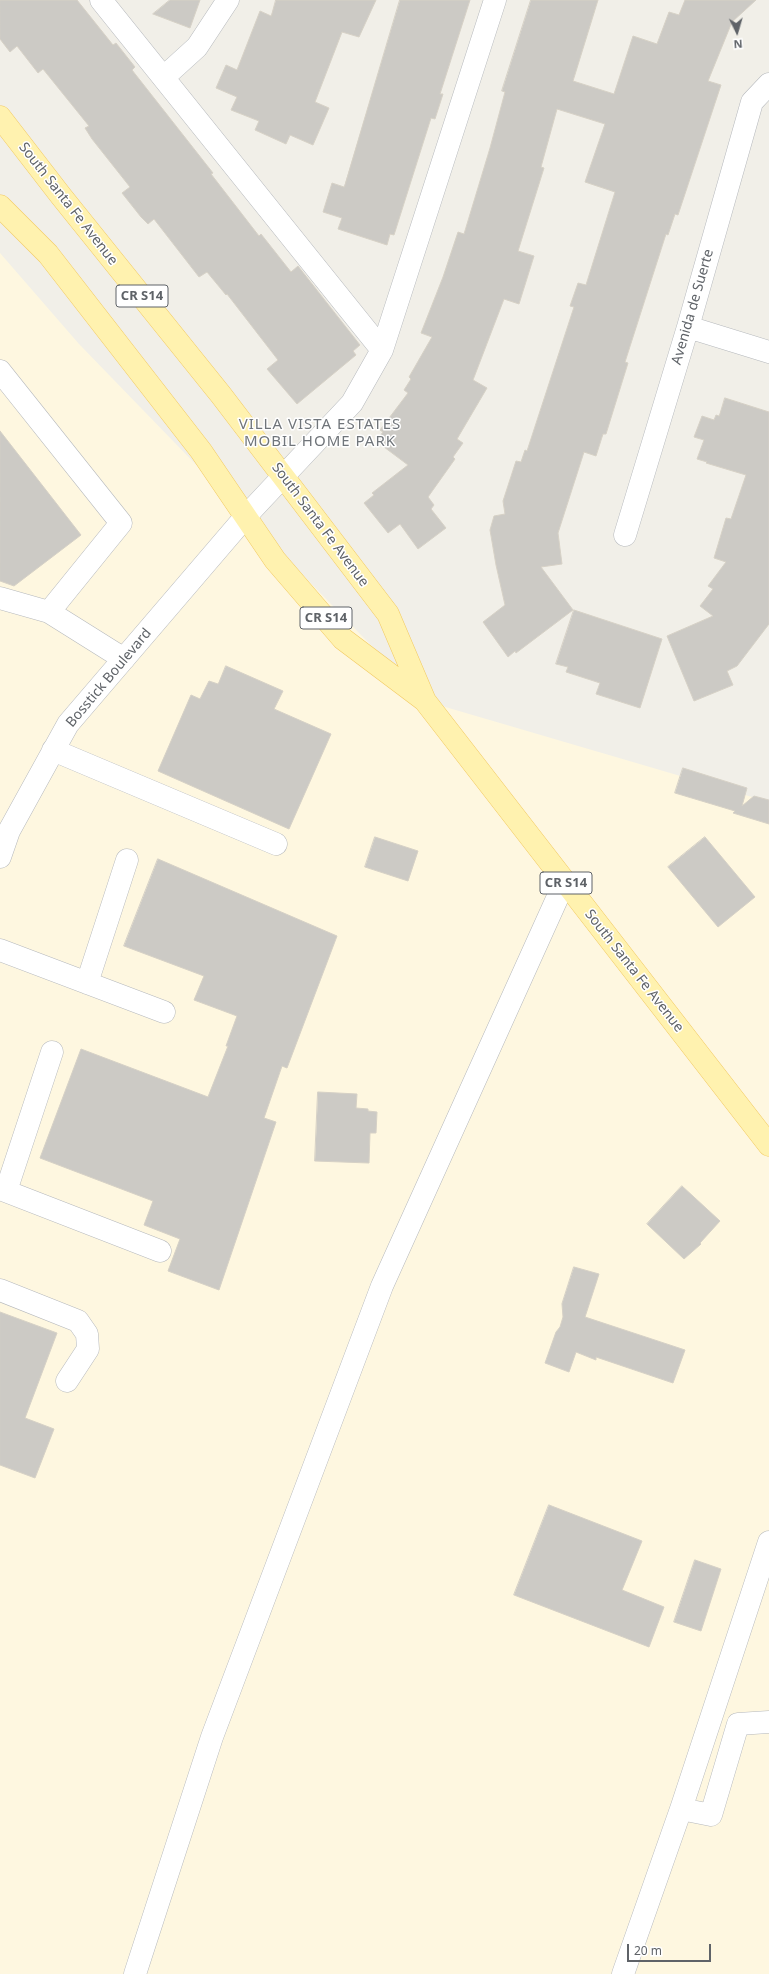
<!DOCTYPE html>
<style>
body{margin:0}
#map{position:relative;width:769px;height:1974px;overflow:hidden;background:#f1efe8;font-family:"Noto Sans",sans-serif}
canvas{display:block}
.north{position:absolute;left:717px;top:12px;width:40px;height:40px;-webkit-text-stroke:3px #fff;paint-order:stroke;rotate:175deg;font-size:11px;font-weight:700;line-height:16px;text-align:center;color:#5f6368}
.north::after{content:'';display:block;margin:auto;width:14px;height:18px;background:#5f6368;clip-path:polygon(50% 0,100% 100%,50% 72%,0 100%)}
.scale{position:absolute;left:627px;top:1944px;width:84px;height:18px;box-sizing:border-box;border:2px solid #5f6368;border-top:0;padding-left:5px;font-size:12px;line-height:14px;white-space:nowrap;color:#5f6368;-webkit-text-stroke:3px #fff;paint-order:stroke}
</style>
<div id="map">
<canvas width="769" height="1974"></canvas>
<div class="north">N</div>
<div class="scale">20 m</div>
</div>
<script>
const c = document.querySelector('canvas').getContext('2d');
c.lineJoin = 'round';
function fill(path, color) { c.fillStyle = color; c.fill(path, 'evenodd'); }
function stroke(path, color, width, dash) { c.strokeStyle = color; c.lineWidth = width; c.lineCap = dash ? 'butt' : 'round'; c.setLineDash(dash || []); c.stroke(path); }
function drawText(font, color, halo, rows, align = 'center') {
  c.font = font + ' "Noto Sans",sans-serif'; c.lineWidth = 3; c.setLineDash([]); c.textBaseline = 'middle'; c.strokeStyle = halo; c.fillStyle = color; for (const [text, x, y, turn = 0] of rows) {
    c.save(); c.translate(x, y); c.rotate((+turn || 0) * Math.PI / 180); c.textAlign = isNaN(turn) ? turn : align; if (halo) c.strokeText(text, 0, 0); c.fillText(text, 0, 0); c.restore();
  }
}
fill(new Path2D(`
 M 0,253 L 79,344 L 425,701 L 769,802 L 769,1974 L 0,1974 Z`), '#fef7e0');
const building = new Path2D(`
 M 0,0 L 77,0 L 113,45 L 116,43 L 135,67 L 132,70 L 213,173 L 211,174 L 259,236 L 261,234 L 291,272 L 298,266 L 360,345 L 353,351 L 356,355 L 297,404 L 267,369 L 278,360 L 227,294 L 226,295 L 207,272 L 199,277 L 154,219 L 148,224 L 141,217 L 122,193 L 130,187 L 92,139 L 85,128 L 89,126 L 43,69 L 38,73 L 17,46 L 10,52 L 0,39 Z
 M 170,0 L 200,0 L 190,28 L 153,14 Z
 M 276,0 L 376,0 L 359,37 L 342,32 L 315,102 L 329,108 L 313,145 L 290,135 L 286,144 L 255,130 L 259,121 L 231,110 L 237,97 L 216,88 L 226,65 L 237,70 L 260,11 L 271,16 Z
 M 400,0 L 470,0 L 440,94 L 443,94 L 435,119 L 431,118 L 394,235 L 390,234 L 387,245 L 338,229 L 342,218 L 323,212 L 332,183 L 344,187 Z
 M 531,0 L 598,0 L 573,81 L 614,94 L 633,36 L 657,44 L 669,12 L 679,15 L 685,0 L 756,0 L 732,22 L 708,81 L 721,85 L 678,215 L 675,214 L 668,235 L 666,234 L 625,362 L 628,363 L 606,434 L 603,434 L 596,456 L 584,452 L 558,533 L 562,564 L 541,567 L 573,610 L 516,653 L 515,651 L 508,657 L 483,622 L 505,605 L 496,565 L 490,530 L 494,516 L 505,514 L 503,501 L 516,461 L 521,462 L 525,450 L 527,451 L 574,307 L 570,306 L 578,283 L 586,285 L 615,192 L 585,182 L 605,124 L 557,109 L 541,167 L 544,168 L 518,251 L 534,256 L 519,304 L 504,299 L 473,380 L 487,388 L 457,439 L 463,443 L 453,457 L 455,459 L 428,497 L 434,505 L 431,509 L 446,528 L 418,549 L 400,524 L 388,533 L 364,503 L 374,495 L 372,493 L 408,465 L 376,441 L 383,432 L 380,430 L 408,393 L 404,390 L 411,379 L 409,377 L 432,337 L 421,333 L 443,277 L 458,232 L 464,234 L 490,148 L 505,92 L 502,91 Z
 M 725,398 L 769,412 L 769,624 L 737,666 L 727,671 L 733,685 L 694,701 L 667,636 L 713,616 L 700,606 L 713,589 L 708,586 L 726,562 L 714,558 L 726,518 L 731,519 L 746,475 L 706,463 L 707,462 L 697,459 L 704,440 L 694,437 L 702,416 L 714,420 L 716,415 L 719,416 Z
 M 0,431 L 81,535 L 14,586 L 0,581 Z
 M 574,610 L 662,639 L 640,708 L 596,694 L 600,683 L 566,672 L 568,667 L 556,664 Z
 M 226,666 L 283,691 L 274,709 L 331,734 L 289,829 L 158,771 L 191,695 L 200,699 L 209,681 L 218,684 Z
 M 683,768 L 747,788 L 742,806 L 754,796 L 769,800 L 769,824 L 733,813 L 735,811 L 675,793 Z
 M 375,837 L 418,851 L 408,881 L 365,867 Z
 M 705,837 L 755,897 L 718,927 L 668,867 Z
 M 158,859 L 337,936 L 287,1068 L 282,1066 L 264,1118 L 276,1122 L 219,1290 L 168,1271 L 180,1239 L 144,1225 L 153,1201 L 40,1158 L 81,1049 L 208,1097 L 228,1046 L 226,1046 L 237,1016 L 194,1000 L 204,976 L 124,946 Z
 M 318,1092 L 357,1094 L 356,1108 L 368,1109 L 368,1111 L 377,1112 L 376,1133 L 370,1133 L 369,1163 L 315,1161 Z
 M 682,1186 L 720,1221 L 700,1243 L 701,1244 L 684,1259 L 647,1224 Z
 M 574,1267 L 599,1274 L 585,1317 L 685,1350 L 673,1383 L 596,1357 L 596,1360 L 576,1352 L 569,1372 L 545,1363 L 556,1332 L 560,1327 L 563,1317 L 562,1304 Z
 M 0,1312 L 57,1333 L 25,1418 L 54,1429 L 35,1478 L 0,1465 Z
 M 549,1505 L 642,1541 L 622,1590 L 664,1607 L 649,1647 L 514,1595 Z
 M 695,1560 L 721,1569 L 701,1631 L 674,1622 Z`);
fill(building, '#cccac5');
stroke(building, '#d6d1c6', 1);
const minor = new Path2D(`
 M 101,0 L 382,350
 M 164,77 L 197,47 L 228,0
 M 688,327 L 769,352
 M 0,371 L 121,523 L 49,612
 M 625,535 L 688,327 L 752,102 L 769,84
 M 0,598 L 49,612 L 124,659
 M 53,750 L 276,844
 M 0,857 L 9,831 L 68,724 L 246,516 L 352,403 L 382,350 L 495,0
 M 0,950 L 164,1012
 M 87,983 L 127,860
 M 0,1189 L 160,1251
 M 6,1191 L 52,1052
 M 0,1290 L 78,1321 L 87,1334 L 88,1349 L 67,1381
 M 769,1542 L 681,1809 L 711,1815 L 738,1724 L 769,1722
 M 135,1974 L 212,1737 L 382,1286 L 565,881
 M 623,1974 L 681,1809`);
const major = new Path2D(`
 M 0,117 L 61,196 L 221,395 L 388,614 L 425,701 L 769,1145
 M 0,206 L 48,254 L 201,451 L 275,560 L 343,639 L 424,700`);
stroke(minor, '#b5b8bc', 23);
stroke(major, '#f2c960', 23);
stroke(minor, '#fff', 22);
stroke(major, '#fff2af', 22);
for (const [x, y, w] of [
 [142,296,52],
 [326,618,52],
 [566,883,52]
]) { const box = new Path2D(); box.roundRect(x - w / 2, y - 11, w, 22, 3); c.fillStyle = '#fff'; c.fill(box); stroke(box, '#5f6368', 1); }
drawText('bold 13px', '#5f6368', null, [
 ["CR S14",142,296],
 ["CR S14",326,618],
 ["CR S14",566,883]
]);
drawText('14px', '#5f6368', '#fff', [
 ["South Santa Fe Avenue",68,204,52],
 ["Avenida de Suerte",693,307,-74],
 ["South Santa Fe Avenue",320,525,53],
 ["Bosstick Boulevard",109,678,-50],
 ["South Santa Fe Avenue",634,971,52]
]);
c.letterSpacing = '1px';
drawText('15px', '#70757a', '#fff', [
 ["VILLA VISTA ESTATES",320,425],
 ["MOBIL HOME PARK",320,442]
]);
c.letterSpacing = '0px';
</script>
